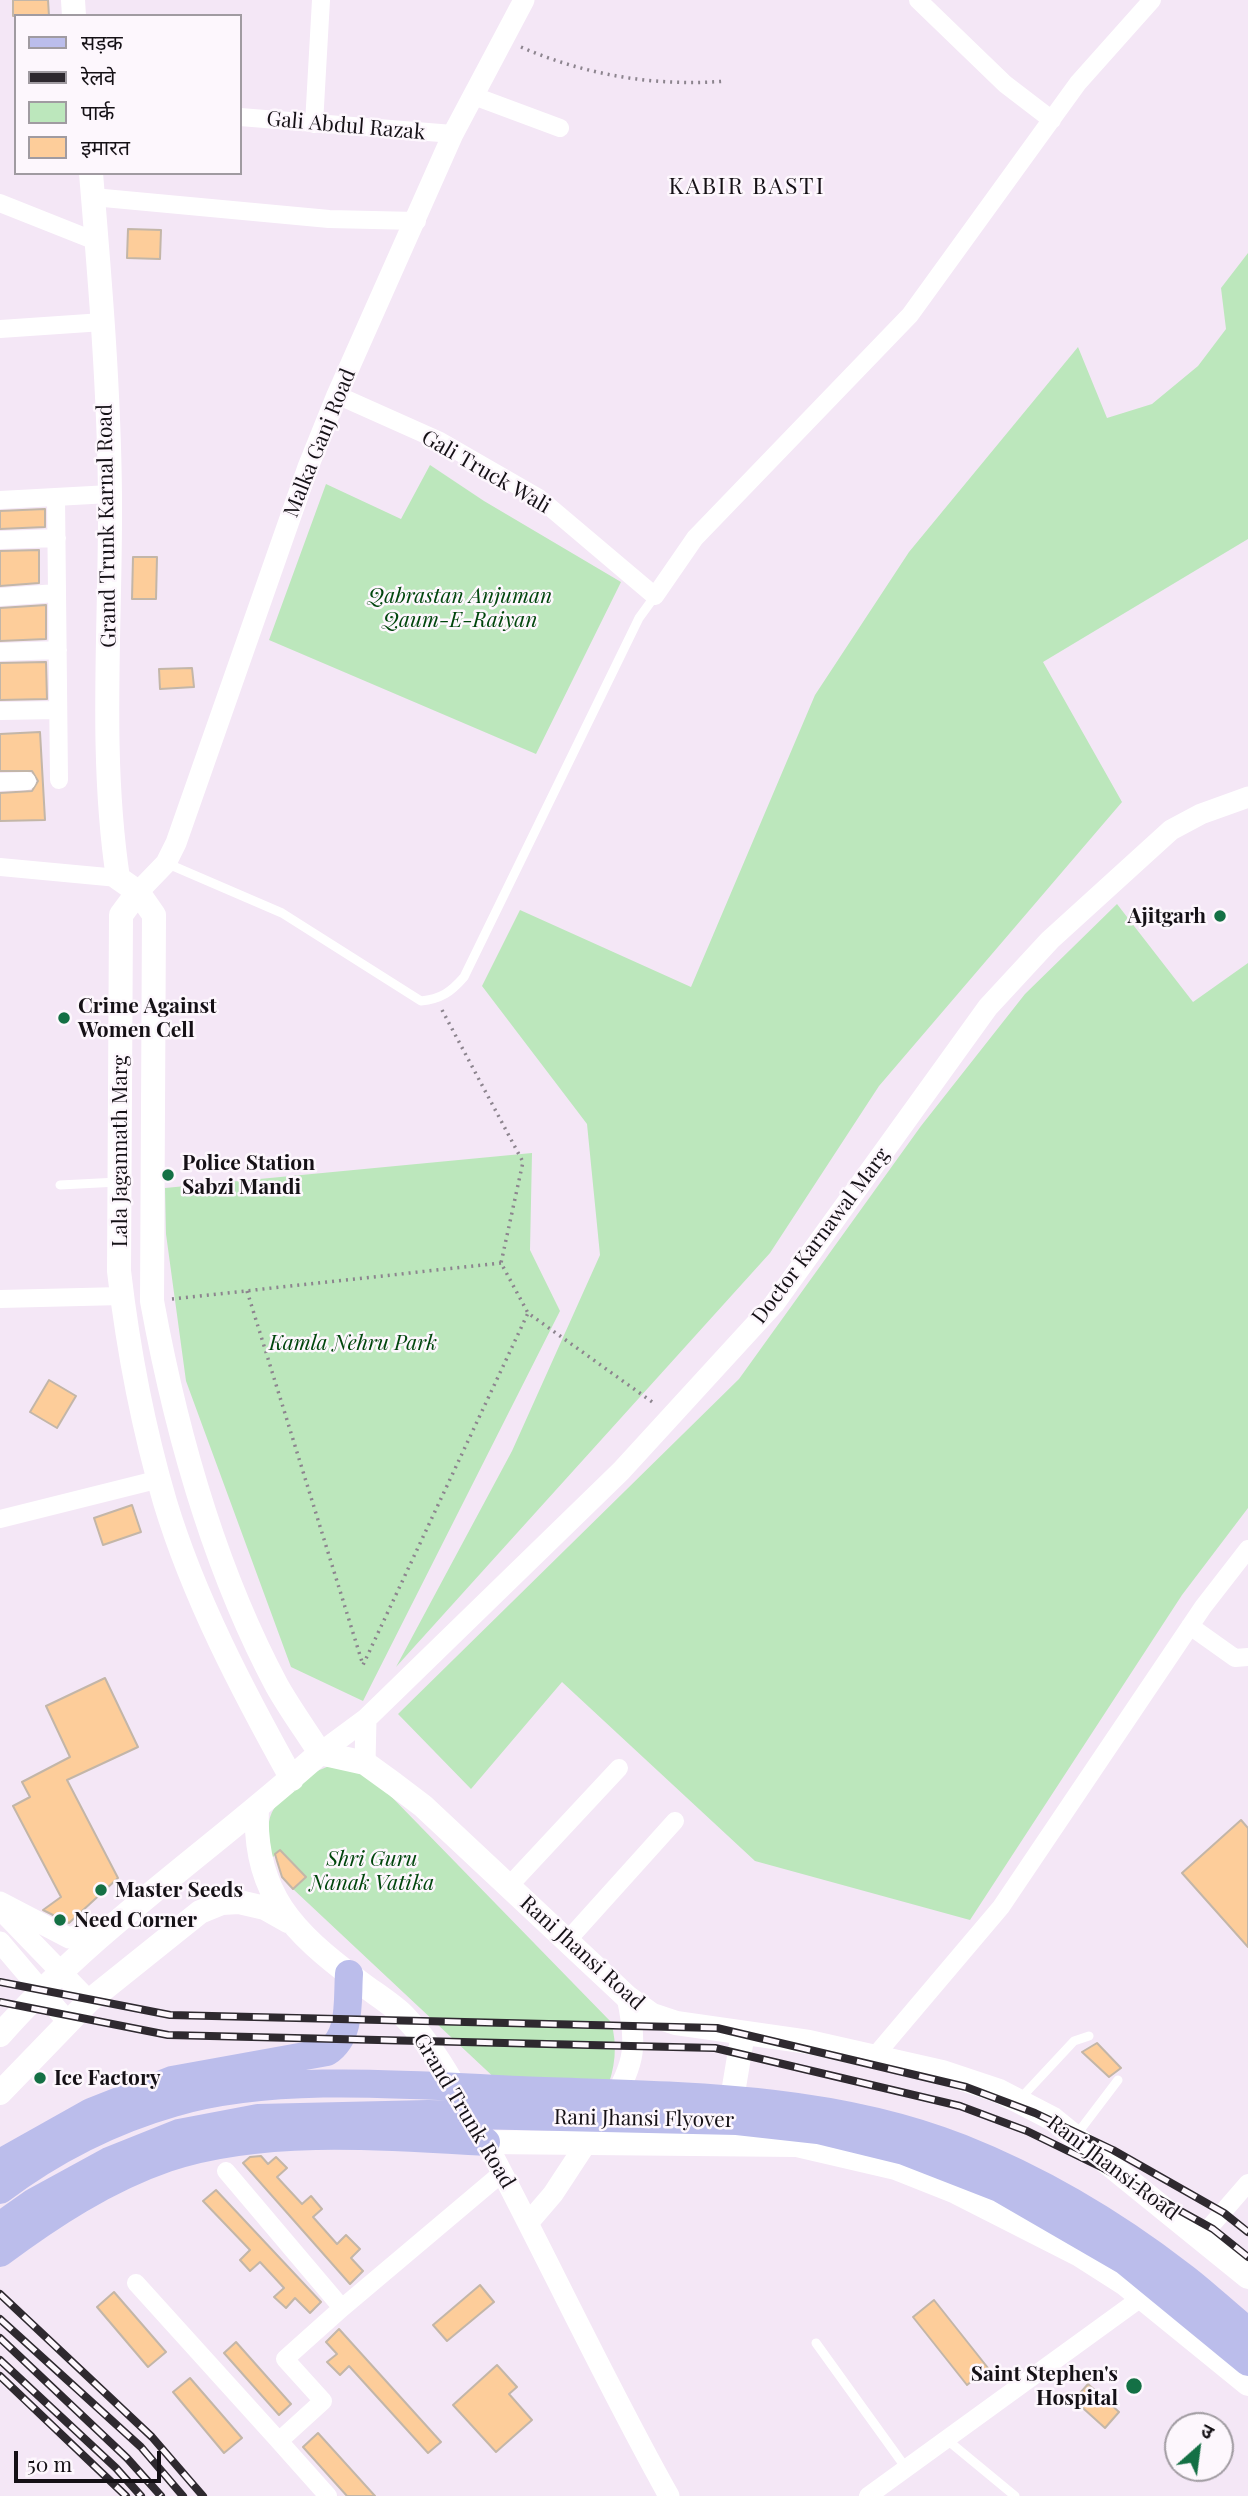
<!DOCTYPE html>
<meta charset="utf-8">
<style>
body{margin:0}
#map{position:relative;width:1248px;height:2496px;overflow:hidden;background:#f4e7f6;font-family:"Playfair Display","Noto Sans Devanagari",serif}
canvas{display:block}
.legend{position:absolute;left:14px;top:14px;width:228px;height:161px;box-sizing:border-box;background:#fdf7fd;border:2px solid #a09ba1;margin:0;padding:9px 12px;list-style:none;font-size:21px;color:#151116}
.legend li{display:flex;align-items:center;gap:14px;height:35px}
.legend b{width:35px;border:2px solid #a09ba1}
.north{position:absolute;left:1164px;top:2412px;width:70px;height:70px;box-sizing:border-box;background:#fdf7fd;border:2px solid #a09ba1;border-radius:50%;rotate:28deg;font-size:19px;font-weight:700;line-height:28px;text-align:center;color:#151116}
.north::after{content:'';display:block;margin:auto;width:24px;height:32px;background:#147045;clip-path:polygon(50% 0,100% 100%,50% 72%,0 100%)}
.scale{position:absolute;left:14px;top:2451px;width:147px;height:32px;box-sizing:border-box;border:4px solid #151116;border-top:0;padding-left:9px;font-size:21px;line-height:24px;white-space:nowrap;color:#151116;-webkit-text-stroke:5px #fdf7fd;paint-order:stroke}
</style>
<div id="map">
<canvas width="1248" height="2496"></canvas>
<ul class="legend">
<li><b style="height:9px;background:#bbbdeb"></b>सड़क</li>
<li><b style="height:9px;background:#2e292f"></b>रेलवे</li>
<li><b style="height:19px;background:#bce7bc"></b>पार्क</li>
<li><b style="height:19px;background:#fdcd9a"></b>इमारत</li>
</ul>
<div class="north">उ</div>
<div class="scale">50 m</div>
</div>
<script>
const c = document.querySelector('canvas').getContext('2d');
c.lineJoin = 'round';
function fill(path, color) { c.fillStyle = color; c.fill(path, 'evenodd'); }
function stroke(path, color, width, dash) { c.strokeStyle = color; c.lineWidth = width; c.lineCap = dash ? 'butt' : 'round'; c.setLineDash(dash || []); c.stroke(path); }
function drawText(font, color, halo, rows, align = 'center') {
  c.font = font + ' "Playfair Display",serif'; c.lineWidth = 5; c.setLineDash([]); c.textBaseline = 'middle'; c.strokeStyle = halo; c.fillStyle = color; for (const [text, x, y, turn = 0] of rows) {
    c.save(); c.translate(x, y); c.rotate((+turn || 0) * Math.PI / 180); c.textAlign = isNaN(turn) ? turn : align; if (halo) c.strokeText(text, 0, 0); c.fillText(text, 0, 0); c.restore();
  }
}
fill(new Path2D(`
 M 1248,253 L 1248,539 L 1043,662 L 1122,802 L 879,1086 L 770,1253 L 396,1667 L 512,1451 L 600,1255 L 587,1124 L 482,986 L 520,910 L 691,987 L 815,695 L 909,552 L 1078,347 L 1107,418 L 1152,404 L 1198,366 L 1226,329 L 1221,288 Z
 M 430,465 L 484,501 L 621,582 L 536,754 L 269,640 L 326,484 L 401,519 Z
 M 1117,904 L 1193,1002 L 1248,963 L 1248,1508 L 1182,1595 L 970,1920 L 755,1861 L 562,1682 L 471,1789 L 398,1714 L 739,1379 L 921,1126 L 1025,994 Z
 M 532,1153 L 530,1250 L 560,1311 L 363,1701 L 291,1667 L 186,1381 L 166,1234 L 165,1188 Z
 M 333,1765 L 346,1765 L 381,1786 L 611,2022 C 618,2046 615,2069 606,2091 L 516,2098 L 293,1889 L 306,1877 L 280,1850 L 268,1862 C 268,1849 266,1835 269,1822 C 273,1797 310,1771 333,1765 Z`), '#bce7bc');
const building = new Path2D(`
 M 13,0 L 48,0 L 49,16 L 13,16 Z
 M 128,229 L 161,230 L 160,259 L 127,258 Z
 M 45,509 L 45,527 L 0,529 L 0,511 Z
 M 39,550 L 39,583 L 0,586 L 0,551 Z
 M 133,557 L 157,557 L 156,599 L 132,599 Z
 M 46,605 L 46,639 L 0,641 L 0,608 Z
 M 46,662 L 47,699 L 0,700 L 0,663 Z
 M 192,668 L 194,687 L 160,689 L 159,669 Z
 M 40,732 L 45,820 L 0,821 L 0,793 L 32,791 L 38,781 L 32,771 L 0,771 L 0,734 Z
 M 49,1380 L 76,1396 L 57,1428 L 30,1412 Z
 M 132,1505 L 141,1532 L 103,1545 L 94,1518 Z
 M 105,1678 L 138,1747 L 67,1780 L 118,1878 L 69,1923 L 43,1910 L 61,1897 L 13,1806 L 30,1797 L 22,1782 L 70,1757 L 46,1706 Z
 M 1241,1820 L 1248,1828 L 1248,1947 L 1182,1873 Z
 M 280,1850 L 306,1877 L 293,1889 L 282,1877 L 277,1861 L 275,1854 Z
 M 1097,2043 L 1121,2068 L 1109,2077 L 1082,2052 Z
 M 261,2156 L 268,2164 L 276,2157 L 287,2168 L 277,2177 L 302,2204 L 311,2196 L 322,2209 L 313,2217 L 337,2244 L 346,2235 L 360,2249 L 351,2258 L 363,2271 L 350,2284 L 243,2163 L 250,2157 Z
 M 216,2190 L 321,2302 L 310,2313 L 295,2298 L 286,2308 L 274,2297 L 284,2288 L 273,2276 L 260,2262 L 250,2271 L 240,2260 L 250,2250 L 203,2201 Z
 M 480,2285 L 494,2302 L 447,2341 L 433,2325 Z
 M 114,2292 L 166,2352 L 148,2367 L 97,2307 Z
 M 934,2300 L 988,2368 L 967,2385 L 913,2317 Z
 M 339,2329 L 441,2442 L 428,2453 L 349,2366 L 340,2375 L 327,2362 L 337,2354 L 326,2342 Z
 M 236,2342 L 291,2404 L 279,2415 L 224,2353 Z
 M 497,2365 L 517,2387 L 509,2394 L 532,2420 L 496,2452 L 453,2405 Z
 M 190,2378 L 242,2438 L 224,2453 L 173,2392 Z
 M 1088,2384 L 1119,2412 L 1105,2428 L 1074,2400 Z
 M 318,2433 L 375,2496 L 347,2496 L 303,2447 Z`);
fill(building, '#fdcd9a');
stroke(building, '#c3b6a8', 2);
stroke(new Path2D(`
 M 521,47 C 585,75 656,87 726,81
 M 442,1010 L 523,1162 L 501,1263 L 528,1313 L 655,1404
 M 247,1291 L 363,1665 L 528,1313
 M 172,1299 L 501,1263`), '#8c848e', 3.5, [2, 5]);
stroke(new Path2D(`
 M 166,863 L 282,913 L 421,1001 C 441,999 451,992 464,977 L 639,618 L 655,596
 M 60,1185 L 118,1182
 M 1019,2100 L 1074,2041 L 1089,2036
 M 1077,2134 L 1118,2080
 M 816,2343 L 906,2468
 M 946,2439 L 1015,2496`), '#fff', 9);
stroke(new Path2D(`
 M 918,0 L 1005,84 L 1052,120
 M 474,96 L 560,128
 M 240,117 L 453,134
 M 314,124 L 321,0
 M 93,197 L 329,219 L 417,221
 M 0,203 L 98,242
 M 0,329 L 103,322
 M 337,395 L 440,441 L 539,498 L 655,596 L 695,538 L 910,315 L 1078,83 L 1152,0
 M 56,498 L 59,780
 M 0,500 L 110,494
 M 0,540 L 57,538
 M 0,597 L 57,593
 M 0,652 L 58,650
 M 0,711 L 58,710
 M 0,782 L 27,781
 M 0,867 L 118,878
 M 0,1299 L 122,1296
 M 0,1519 L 160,1479
 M 1190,1626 L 1235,1658 L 1248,1657
 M 508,1887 L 619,1768
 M 566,1942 L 675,1821
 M 874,2057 L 1001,1907 L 1203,1607 L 1248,1549
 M 226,2171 L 342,2308 L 502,2173
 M 1202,2236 L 1248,2183
 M 136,2283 L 279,2441 L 323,2401 L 285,2359 L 342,2308
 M 279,2441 L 328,2496
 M 868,2496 L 1141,2298`), '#fff', 18);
stroke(new Path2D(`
 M 138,892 L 166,863 L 176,843 L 308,467 L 337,395 L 453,134 L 524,0
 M 320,1753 L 366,1719 L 621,1471 L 774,1304 L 988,1007 L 1050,940 L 1171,830 L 1201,814 L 1248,797
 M 365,1763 L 366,1719
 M 0,1902 L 69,1938 L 111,1924
 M 0,1909 L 89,2001
 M 0,1942 L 67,2021
 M 611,2103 C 636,2063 637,2043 627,1997
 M 486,2142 C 548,2259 604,2380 669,2496
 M 529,2222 L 553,2194 L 595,2130`), '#fff', 21);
stroke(new Path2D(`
 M 73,0 L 74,16
 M 91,173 C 100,281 109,388 110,496 C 111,623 99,752 118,878 L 138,892 L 154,915 L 152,1301 C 176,1432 214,1568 277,1686 C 290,1709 306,1731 320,1753
 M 138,892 L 121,915 L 119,1271 C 128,1348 143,1427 165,1502 C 194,1598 243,1691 292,1779
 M 257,1809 C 253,1893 294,1933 357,1980 C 372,1992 391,2003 404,2016 C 439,2052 461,2100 486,2142 L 797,2145 L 896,2168 L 954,2191 L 1078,2254 L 1125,2284 L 1248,2384
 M 0,2035 C 97,1926 212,1850 320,1753 L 365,1763 L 394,1784 L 423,1806 L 627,1997 L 652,2015 L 676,2023 L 809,2042 L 942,2072 L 999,2091 L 1053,2119 L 1248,2277
 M 0,2093 L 89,2001 L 200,1912 L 222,1903 L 239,1902 L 265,1908 L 288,1921
 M 729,2117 L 743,2033`), '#fff', 24);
stroke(new Path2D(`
 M 0,2163 L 91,2112 L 172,2080 L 327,2052 C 352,2036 347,2000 349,1974
 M 0,2190 C 52,2151 110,2121 173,2103 C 275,2073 412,2085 519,2090 C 667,2096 822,2093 961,2148 C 1039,2179 1115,2224 1181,2275 C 1204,2292 1225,2313 1248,2331
 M 0,2226 L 34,2202 L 109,2161 L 179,2133 L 258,2118 L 428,2114 L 737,2121 L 818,2130 L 904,2151 L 999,2188 L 1125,2261 L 1248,2362
 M 0,2253 C 51,2215 106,2179 167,2158 C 262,2126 387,2136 486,2142`), '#bbbdeb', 28);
const rail = new Path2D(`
 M 0,1982 L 170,2015 L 717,2028 L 966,2087 L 1035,2113 L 1113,2150 L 1224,2213 L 1248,2232
 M 0,2002 L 168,2035 L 715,2048 L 960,2106 L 1027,2131 L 1103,2168 L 1213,2229 L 1248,2257
 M 0,2294 L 152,2437 L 203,2496
 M 0,2319 L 141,2447 L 183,2496
 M 0,2338 L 127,2458 L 161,2496
 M 0,2360 L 116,2468 L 141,2496
 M 0,2376 L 126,2496`);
stroke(rail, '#2e292f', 8);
stroke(rail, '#fdf7fd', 5, [16]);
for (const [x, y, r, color] of [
 [1220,916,7,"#147045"],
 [64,1018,7,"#147045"],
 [168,1175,7,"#147045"],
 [101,1890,7,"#147045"],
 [60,1920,7,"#147045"],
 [40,2078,7,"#147045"],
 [1134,2386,9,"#147045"]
]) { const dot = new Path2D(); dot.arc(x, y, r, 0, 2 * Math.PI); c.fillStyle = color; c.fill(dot); stroke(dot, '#fdf7fd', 2.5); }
drawText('21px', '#151116', '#fdf7fd', [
 ["Gali Abdul Razak",346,126,5],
 ["Malka Ganj Road",320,443,-68],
 ["Gali Truck Wali",486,472,30],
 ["Grand Trunk Karnal Road",107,526,-91],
 ["Lala Jagannath Marg",120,1151,-90],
 ["Doctor Karnawal Marg",821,1236,-53],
 ["Rani Jhansi Road",582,1953,42],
 ["Grand Trunk Road",464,2111,59],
 ["Rani Jhansi Flyover",644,2119,1],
 ["Rani Jhansi Road",1113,2168,37]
]);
drawText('italic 21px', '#00460c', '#fdf7fd', [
 ["Qabrastan Anjuman",460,596],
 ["Qaum-E-Raiyan",460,620],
 ["Kamla Nehru Park",353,1343],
 ["Shri Guru",372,1859],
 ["Nanak Vatika",372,1883]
]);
drawText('bold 21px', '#151116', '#fdf7fd', [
 ["Ajitgarh",1206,916,"right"],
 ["Crime Against",78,1006],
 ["Women Cell",78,1030],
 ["Police Station",182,1163],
 ["Sabzi Mandi",182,1187],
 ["Master Seeds",115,1890],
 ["Need Corner",74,1920],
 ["Ice Factory",54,2078],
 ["Saint Stephen's",1118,2374,"right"],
 ["Hospital",1118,2398,"right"]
], 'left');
c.letterSpacing = '2px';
drawText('23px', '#151116', '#fdf7fd', [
 ["KABIR BASTI",747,187]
]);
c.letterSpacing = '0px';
</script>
